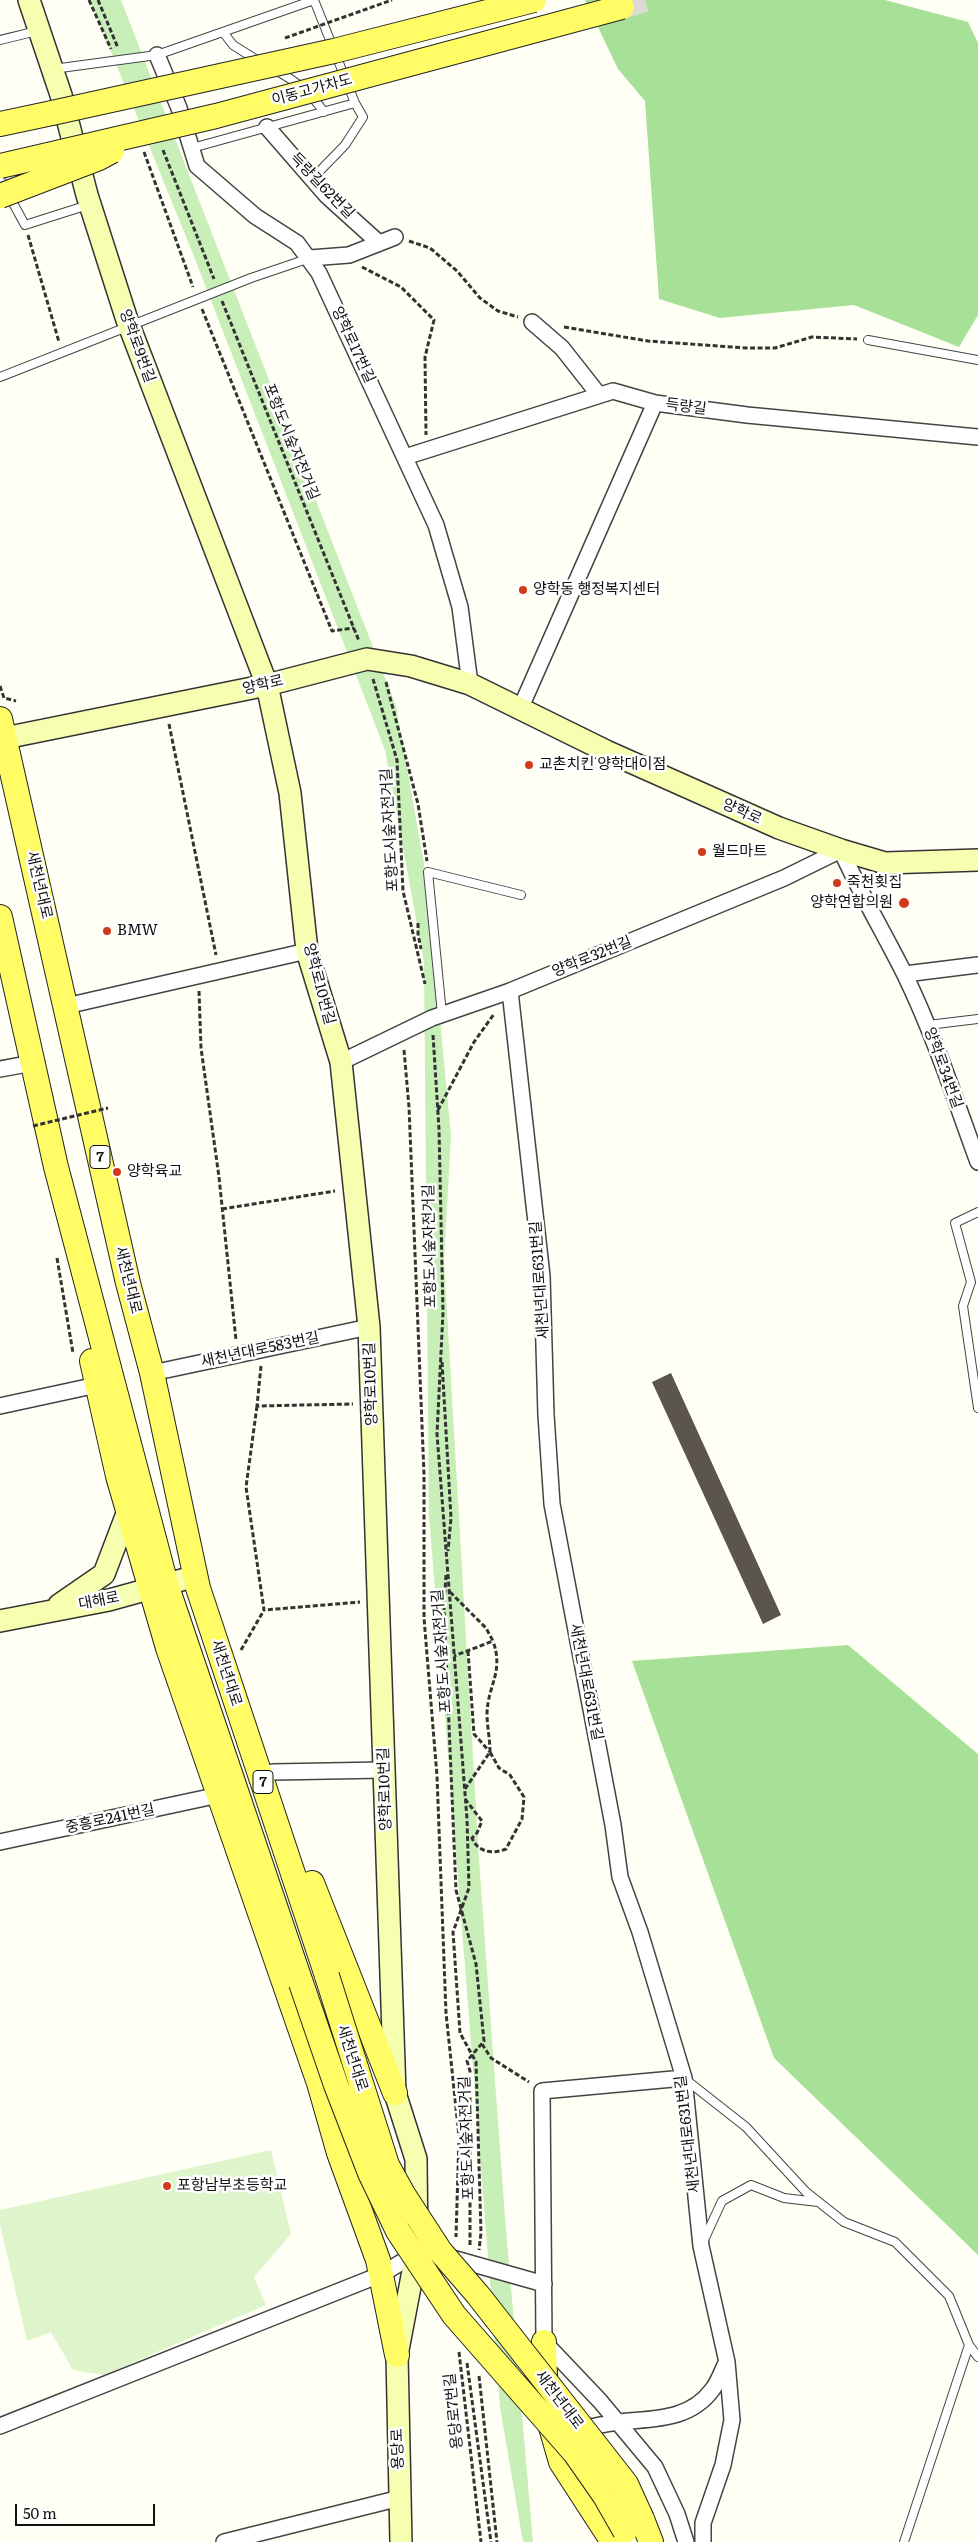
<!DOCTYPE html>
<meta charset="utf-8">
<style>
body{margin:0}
#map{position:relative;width:978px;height:2542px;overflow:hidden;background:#fffff5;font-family:Literata,serif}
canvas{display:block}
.scale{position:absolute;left:15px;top:2504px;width:140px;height:22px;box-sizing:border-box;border:2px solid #111;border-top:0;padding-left:6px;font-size:15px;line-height:18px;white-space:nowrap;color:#111;-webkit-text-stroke:4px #fff;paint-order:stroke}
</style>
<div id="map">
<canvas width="978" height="2542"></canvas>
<div class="scale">50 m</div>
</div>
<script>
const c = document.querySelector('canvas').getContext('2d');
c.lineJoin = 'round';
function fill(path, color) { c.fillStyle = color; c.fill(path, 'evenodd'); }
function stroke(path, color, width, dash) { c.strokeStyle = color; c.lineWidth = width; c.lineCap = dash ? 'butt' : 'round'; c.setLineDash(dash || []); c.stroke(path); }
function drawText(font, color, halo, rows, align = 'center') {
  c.font = font + ' Literata,"Noto Sans KR",serif'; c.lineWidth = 5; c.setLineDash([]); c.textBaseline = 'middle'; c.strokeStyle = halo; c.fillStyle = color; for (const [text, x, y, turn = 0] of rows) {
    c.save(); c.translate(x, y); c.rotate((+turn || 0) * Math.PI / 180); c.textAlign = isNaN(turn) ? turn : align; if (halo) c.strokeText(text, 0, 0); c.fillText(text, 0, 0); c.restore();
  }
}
fill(new Path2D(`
 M 90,0 L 121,0 L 396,706 L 427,881 L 451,1136 L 444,1260 L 479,1860 L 505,2218 L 533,2542 L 523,2542 L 500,2407 L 429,1515 L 424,962 L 385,750 L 193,254 Z`), '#c9efb9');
fill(new Path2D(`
 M 585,0 L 885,0 L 968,22 L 978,43 L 978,315 L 959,347 L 854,305 L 720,318 L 659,299 L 645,101 L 618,69 Z
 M 848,1645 L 978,1754 L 978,2255 L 774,2058 L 632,1661 Z`), '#a7e197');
fill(new Path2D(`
 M 271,2150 L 291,2234 L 254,2277 L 266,2305 L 104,2375 L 73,2370 L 51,2332 L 27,2341 L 0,2224 L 0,2210 Z`), '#def5cc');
fill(new Path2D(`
 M 671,1373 L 781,1615 L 763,1624 L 652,1382 Z`), '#5b554c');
stroke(new Path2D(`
 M 622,7 L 645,0`), '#dbdbd3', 24, [24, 12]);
const lane = new Path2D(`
 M 223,32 L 233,45 L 260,62
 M 0,40 L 37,31
 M 53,69 L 157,55 L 314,0 L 355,103 L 192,148
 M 275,70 C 296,81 310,92 324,112
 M 0,179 L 25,225 L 88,205
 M 312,179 L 345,145 L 363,117 L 355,103
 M 868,340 L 978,360
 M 0,377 L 251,278 L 310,258
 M 442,1014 L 428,872 L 521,895
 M 928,1025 L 978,1019
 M 978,1212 L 955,1223 L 971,1282 L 963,1306 L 978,1408
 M 685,2079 L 746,2127 L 806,2192 L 844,2222 L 895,2242 L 949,2296 L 969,2345 L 978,2357
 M 704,2240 L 722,2201 L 751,2185 L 784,2198 L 818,2202
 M 904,2542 L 969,2345`);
const street = new Path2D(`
 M 157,55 L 179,108 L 197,166 L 255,216 L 297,243 L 319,273 L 436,525 L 460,607 L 470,684
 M 267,127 L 327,196 L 379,243
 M 310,258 L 349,255 L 395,237
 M 532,322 L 562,348 L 599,395
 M 405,457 L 613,391 L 655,403 L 747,415 L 978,437
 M 521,707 L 655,403
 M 905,974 L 978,965
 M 510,991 L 542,1276 L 546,1415 L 552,1504 L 613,1825 L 620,1877 L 640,1932 L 684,2078 L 701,2246 L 727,2362 L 732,2420 L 723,2465 L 703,2523 L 703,2542
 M 66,1006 L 307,951
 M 341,1062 L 432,1018 L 510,991 L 784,878 L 841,850 C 860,893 884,933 905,975 C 934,1035 955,1099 978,1162
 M 0,1069 L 33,1063
 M 152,1373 L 369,1327
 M 0,1406 L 97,1385
 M 273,1772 L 384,1770
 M 0,1842 L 219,1795
 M 684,2078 L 542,2091 L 544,2342 L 600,2401 L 655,2467 L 677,2514 L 686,2542
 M 445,2256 L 544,2284
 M 0,2426 L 382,2274 L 420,2251
 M 577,2433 C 586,2427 596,2426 606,2424 C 643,2417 686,2425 712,2390 C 718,2383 722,2371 726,2363
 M 224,2542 L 400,2498`);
const secondary = new Path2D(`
 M 29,0 L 61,95 L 87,195 L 127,320 L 267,685 L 290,793 L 307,951 L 341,1062 L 369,1327 L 395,2093 L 416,2159 L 417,2250 L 397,2355 L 401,2542
 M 0,739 L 267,685 L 367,659 L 411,666 L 470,684 L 606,751 L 779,828 L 841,850 L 885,863 L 978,860
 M 59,1605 L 104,1574 L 128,1511
 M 0,1621 L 109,1600 L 196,1576`);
const primary = new Path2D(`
 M 0,124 L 52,113
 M 0,719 L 128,1283 L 152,1373 L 198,1588 L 327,1976
 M 0,917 L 56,1167 L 166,1584 L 301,1983
 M 92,1361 L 118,1476 L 168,1648 L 319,2083 L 339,2153 L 378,2260 L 397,2355
 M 312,1883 L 395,2093
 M 544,2342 L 546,2410 L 561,2462 L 613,2542
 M 642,2519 L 651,2542`);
stroke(lane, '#444', 10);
stroke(street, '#444', 18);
stroke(secondary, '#333', 24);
stroke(primary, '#222', 26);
stroke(new Path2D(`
 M 89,0 L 111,49
 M 98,0 L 118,48
 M 163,150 L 214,279
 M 144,152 L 193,287
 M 28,235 L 59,342
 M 409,241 L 430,248 L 457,271 L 480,298 L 498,311 L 518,317
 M 362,267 L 401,287 L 434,320 L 425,357 L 426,435
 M 222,301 L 359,641
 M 202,309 L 332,631 L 354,628
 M 564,327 L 648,341 L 746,348 L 775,348 L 812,337 L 857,339
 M 373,679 L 397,760 L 403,891 L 425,984
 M 386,682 L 418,804 L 427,861
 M 0,686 L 4,698 L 16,701
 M 169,724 L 216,955
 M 418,923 L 418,934 L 421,949
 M 199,991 L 201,1048 L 219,1177 L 236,1340
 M 433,1035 L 439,1129 L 443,1312 L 437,1434 L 467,1819 L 469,1888 L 453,1932 L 460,2033 L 476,2062 L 481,2233 L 479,2250
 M 404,1050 L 409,1107 L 424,1474 L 424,1618 L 437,1776 L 446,2013 L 459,2137 L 456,2237
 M 438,1110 L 474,1042 L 494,1014
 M 222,1209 L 335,1191
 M 57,1258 L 73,1353
 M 442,1362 L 451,1518 L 448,1551
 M 261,1366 L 257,1406 L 353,1404
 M 257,1406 L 246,1487 L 264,1610 L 360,1602
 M 446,1575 L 444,1607 L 456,1890 L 476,1964 L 484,2041 L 467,2061 L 470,2071 L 470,2246
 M 450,1592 L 486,1628 L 493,1641 L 454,1656
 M 241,1650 L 264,1610
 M 468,1651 L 474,1734 L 490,1752
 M 490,1752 C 490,1739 487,1726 487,1713 C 488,1685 504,1672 493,1641
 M 465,1789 L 490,1752 L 499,1768 L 510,1775 L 524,1797 L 522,1819 L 506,1849 C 493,1854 478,1853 472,1838
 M 465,1799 L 482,1821 L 477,1833 L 471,1839
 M 482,2044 L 491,2058 L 529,2082
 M 459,2352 L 481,2542
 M 467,2363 L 491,2542
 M 479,2376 L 497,2542`), '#333', 3, [5, 2.5]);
stroke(lane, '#fff', 8);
stroke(street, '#fff', 15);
stroke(secondary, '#f6ffb0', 21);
stroke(primary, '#fffc65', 24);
const primaryBridge = new Path2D(`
 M 52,113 L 334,51 L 534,0
 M 0,166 L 216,116 L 622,7
 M 0,196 L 99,158 L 112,151
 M 327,1976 L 387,2165 L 403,2194 L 440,2251 L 478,2295 L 626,2484 L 642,2519
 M 301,1983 L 336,2085 L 370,2173 L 398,2231 L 454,2315 L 575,2453 L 605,2496 L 625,2531`);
stroke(primaryBridge, '#222', 26, []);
stroke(new Path2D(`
 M 285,38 L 392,0
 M 33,1126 L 108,1108`), '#333', 3, [5, 2.5]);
stroke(primaryBridge, '#fffc65', 24);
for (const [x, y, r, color] of [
 [523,590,5,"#d13a19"],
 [529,765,5,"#d13a19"],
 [702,852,5,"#d13a19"],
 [837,883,5,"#d13a19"],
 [904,903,6,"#d13a19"],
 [107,931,5,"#d13a19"],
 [117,1172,5,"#d13a19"],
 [167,2186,5,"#d13a19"]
]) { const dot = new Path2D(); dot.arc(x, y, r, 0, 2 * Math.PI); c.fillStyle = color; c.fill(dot); stroke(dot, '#fff', 2); }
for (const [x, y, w] of [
 [100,1157,20],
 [263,1782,20]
]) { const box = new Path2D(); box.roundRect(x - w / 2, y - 11.5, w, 23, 4); c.fillStyle = '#fff'; c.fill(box); stroke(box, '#111', 1); }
drawText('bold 14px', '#111', null, [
 ["7",100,1157],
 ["7",263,1782]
]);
drawText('15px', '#111', '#fff', [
 ["이동고가차도",312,90,-15],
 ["득량길62번길",322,186,46],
 ["양학로17번길",353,345,65],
 ["양학로9번길",137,346,70],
 ["득량길",686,407,7],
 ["포항도시숲자전거길",291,442,68],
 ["양학로",263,685,-13],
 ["양학로",742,812,24],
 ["포항도시숲자전거길",390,830,-93],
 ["새천년대로",39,885,77],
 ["양학로32번길",592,957,-22],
 ["양학로10번길",319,984,75],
 ["양학로34번길",943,1068,70],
 ["포항도시숲자전거길",430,1246,-91],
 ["새천년대로",128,1280,76],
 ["새천년대로631번길",540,1280,-94],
 ["새천년대로583번길",260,1350,-12],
 ["양학로10번길",371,1384,-92],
 ["대해로",99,1601,-11],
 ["포항도시숲자전거길",442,1651,-94],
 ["새천년대로",226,1673,72],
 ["새천년대로631번길",586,1682,79],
 ["양학로10번길",385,1789,-92],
 ["중흥로241번길",110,1819,-12],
 ["새천년대로",352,2058,72],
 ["새천년대로631번길",688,2134,-97],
 ["포항도시숲자전거길",467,2138,-92],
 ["새천년대로",559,2400,53],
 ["용당로7번길",454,2411,-96],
 ["용당로",398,2449,-92]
]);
drawText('15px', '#111', '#fff', [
 ["양학동 행정복지센터",533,590],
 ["교촌치킨 양학대이점",539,765],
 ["월드마트",712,852],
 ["죽천횟집",847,883],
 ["양학연합의원",893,903,"right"],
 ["BMW",117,931],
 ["양학육교",127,1172],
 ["포항남부초등학교",177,2186]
], 'left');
</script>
